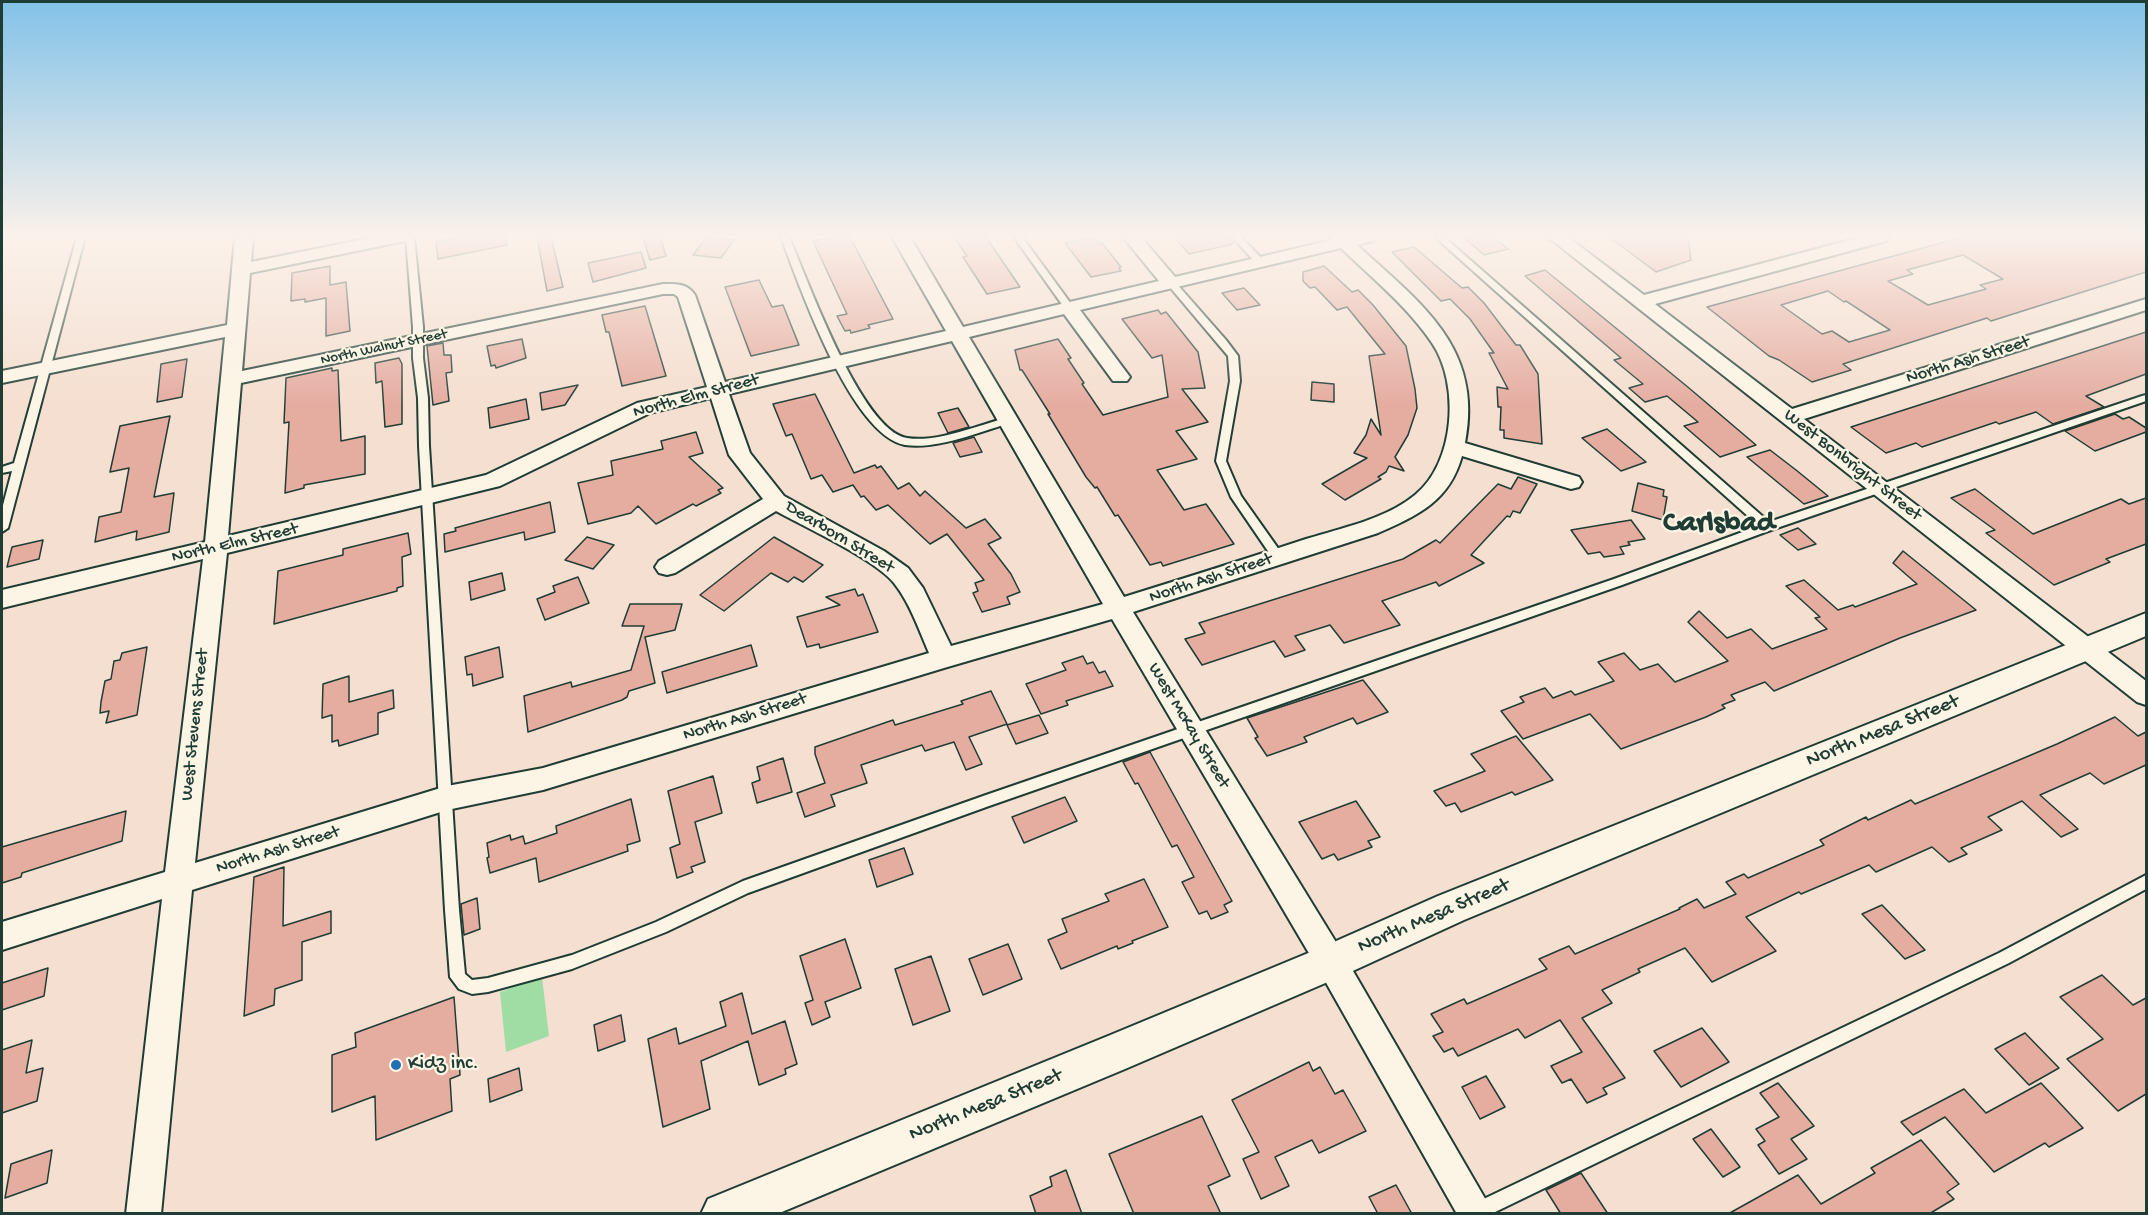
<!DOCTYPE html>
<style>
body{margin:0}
#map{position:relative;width:2148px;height:1215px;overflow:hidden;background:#f5dfd0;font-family:"Gochi Hand",sans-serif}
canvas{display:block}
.frame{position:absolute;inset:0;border:3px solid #1f3d34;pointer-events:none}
</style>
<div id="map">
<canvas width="2148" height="1215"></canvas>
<div class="frame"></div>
</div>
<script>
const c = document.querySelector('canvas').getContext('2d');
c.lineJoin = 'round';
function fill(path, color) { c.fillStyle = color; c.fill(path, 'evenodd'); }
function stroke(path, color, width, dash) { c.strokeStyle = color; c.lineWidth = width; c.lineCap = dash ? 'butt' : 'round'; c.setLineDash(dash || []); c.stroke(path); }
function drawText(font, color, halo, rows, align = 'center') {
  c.font = font + ' "Gochi Hand",sans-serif'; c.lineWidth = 4.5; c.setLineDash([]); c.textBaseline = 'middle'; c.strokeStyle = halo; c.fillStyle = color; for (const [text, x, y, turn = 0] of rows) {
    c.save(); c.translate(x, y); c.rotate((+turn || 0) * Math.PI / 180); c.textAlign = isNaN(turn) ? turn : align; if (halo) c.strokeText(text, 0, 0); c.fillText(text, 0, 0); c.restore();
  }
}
fill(new Path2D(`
 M 542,977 L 549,1036 L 506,1052 L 500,992 Z`), '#a0dda5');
const building = new Path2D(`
 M 459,237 L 506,237 L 507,245 L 438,259 L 436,242 Z
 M 537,237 L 551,237 L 563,287 L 547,291 Z
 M 643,237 L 660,237 L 666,256 L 650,260 Z
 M 707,237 L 734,240 L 721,258 L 693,255 Z
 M 833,237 L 850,237 L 893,319 L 868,325 L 870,328 L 851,333 L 850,330 L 845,331 L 837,316 L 847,314 L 813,241 Z
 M 954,237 L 986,237 L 1020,287 L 987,294 L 963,257 L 967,256 Z
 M 1093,237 L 1099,244 L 1102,243 L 1121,267 L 1119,268 L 1121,271 L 1091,277 L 1065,243 Z
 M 1174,237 L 1230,237 L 1233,244 L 1189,254 Z
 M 1463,237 L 1493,237 L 1508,249 L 1484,255 Z
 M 1609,237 L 1688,237 L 1691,260 L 1656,272 Z
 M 1963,237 L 2146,237 L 2146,272 L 1991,321 L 1987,318 L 1843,364 L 1851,370 L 1812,382 L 1779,360 L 1769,356 L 1707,307 ZM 1963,255 L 2003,279 L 1980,285 L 1986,289 L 1928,305 L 1888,281 L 1913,274 L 1907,270 ZM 1828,291 L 1844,302 L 1846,301 L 1890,330 L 1849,342 L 1832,331 L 1822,334 L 1781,305 Z
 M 1414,247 L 1462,288 L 1468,287 L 1484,303 L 1516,345 L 1520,345 L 1538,374 L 1542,444 L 1504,438 L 1504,430 L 1500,430 L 1501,407 L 1498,407 L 1497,387 L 1508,389 L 1489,353 L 1494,353 L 1470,319 L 1450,299 L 1441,301 L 1392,252 Z
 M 641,252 L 646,268 L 593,282 L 588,263 Z
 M 330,266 L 330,285 L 346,282 L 350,331 L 326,336 L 326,298 L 305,302 L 305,299 L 291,301 L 292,273 Z
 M 1324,266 L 1352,292 L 1358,290 L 1373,305 L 1406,346 L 1415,389 L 1417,408 L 1408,435 L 1395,457 L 1404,471 L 1389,466 L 1386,472 L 1378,477 L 1381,479 L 1345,500 L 1322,484 L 1367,458 L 1354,453 L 1366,435 L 1371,419 L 1381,435 L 1369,356 L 1385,354 L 1347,307 L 1337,310 L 1315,287 L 1310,288 L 1303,281 L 1303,272 Z
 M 1545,270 L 1689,388 L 1756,445 L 1720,457 L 1684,426 L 1698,422 L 1667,396 L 1645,402 L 1629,388 L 1643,384 L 1614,360 L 1621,358 L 1525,276 Z
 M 759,280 L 772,307 L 783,305 L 799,345 L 751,356 L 725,287 Z
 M 1244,288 L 1260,305 L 1237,310 L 1222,293 Z
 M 645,306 L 666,376 L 622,386 L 609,332 L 606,332 L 602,315 Z
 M 1158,310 L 1161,314 L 1166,312 L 1198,352 L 1205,388 L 1182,389 L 1208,422 L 1176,431 L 1197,459 L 1157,470 L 1184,510 L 1206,504 L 1234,544 L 1163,566 L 1161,562 L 1150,565 L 1118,515 L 1115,516 L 1097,487 L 1095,488 L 1086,477 L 1048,414 L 1050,414 L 1022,370 L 1020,370 L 1015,350 L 1058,339 L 1071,358 L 1068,359 L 1084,383 L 1082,384 L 1103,415 L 1168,397 L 1162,355 L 1152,358 L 1122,319 Z
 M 2146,332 L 2146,374 L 2086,396 L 2104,407 L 2053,424 L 2036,412 L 1999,424 L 1996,422 L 1922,447 L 1916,443 L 1886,453 L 1851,427 Z
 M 522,339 L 526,358 L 496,368 L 495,365 L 491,366 L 487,346 Z
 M 443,343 L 444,355 L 451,355 L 452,372 L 446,373 L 449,401 L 433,405 L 427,346 Z
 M 399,358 L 402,364 L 402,424 L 385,427 L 382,381 L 376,383 L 375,363 Z
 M 187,359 L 182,397 L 157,402 L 161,364 Z
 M 332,368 L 332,371 L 338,370 L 341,441 L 365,436 L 365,474 L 304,485 L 304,488 L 285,493 L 289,422 L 284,423 L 286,378 Z
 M 1312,382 L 1334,384 L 1334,402 L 1311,400 Z
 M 578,385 L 565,405 L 542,410 L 540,393 Z
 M 815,394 L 854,473 L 875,465 L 877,468 L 881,466 L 898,489 L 909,483 L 920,496 L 925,491 L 966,528 L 985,519 L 1001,538 L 988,544 L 1011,574 L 1020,592 L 1007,597 L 1010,604 L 982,612 L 973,593 L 978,591 L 975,583 L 984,580 L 947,534 L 930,544 L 888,505 L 876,510 L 864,496 L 861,497 L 853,485 L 833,492 L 822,475 L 811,479 L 792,434 L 786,436 L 773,404 Z
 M 526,399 L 529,419 L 490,428 L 488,408 Z
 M 958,408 L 969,427 L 948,433 L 938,413 Z
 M 2115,414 L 2123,419 L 2129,417 L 2146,428 L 2146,432 L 2095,451 L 2065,431 Z
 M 170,416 L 154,497 L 174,493 L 169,532 L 136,540 L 137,531 L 95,542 L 99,517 L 121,512 L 129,468 L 110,472 L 120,426 Z
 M 1607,429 L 1646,462 L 1621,471 L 1582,438 Z
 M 696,432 L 703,453 L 689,457 L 723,488 L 718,490 L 721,493 L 696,506 L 693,504 L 656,524 L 638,506 L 631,513 L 588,524 L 578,483 L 613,475 L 611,461 L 663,449 L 661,441 Z
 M 974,437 L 982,452 L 960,457 L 953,443 Z
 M 1770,450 L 1796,470 L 1828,496 L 1804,504 L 1747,457 Z
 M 1518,477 L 1537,484 L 1520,513 L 1513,511 L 1510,517 L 1507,516 L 1471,555 L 1484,563 L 1439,586 L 1436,582 L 1382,601 L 1400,625 L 1344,643 L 1330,625 L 1295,636 L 1305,650 L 1285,657 L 1274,641 L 1202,665 L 1185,639 L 1205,633 L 1199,623 L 1403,559 L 1436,540 L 1440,543 L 1498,484 L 1511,489 Z
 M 1638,483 L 1664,490 L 1663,496 L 1667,497 L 1663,520 L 1632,511 Z
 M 1975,489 L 2033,534 L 2121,499 L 2129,504 L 2146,498 L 2146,544 L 2106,559 L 2110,562 L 2054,585 L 1986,533 L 1995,530 L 1951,498 Z
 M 550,502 L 555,532 L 525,540 L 524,532 L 445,552 L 444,534 L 456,531 L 455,528 Z
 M 1631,520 L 1645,539 L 1628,542 L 1630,545 L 1620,547 L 1624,554 L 1604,557 L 1600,552 L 1588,554 L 1571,530 Z
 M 1798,528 L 1816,544 L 1798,550 L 1780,535 Z
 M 408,533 L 411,554 L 402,557 L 403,586 L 397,588 L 397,591 L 274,624 L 278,571 L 343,555 L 343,549 Z
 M 587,537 L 614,545 L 593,569 L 565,560 Z
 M 774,537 L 823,565 L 803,582 L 794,577 L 788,582 L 771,573 L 724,611 L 700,595 Z
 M 43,540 L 39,559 L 7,567 L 12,547 Z
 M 1903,551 L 1976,610 L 1900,638 L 1774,691 L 1765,682 L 1731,695 L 1735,700 L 1722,705 L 1725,708 L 1706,717 L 1621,749 L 1590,714 L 1523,739 L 1501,711 L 1524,702 L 1520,697 L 1545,688 L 1553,698 L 1571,691 L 1575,695 L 1614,681 L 1598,662 L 1624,653 L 1640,670 L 1658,664 L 1675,682 L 1728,661 L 1688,622 L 1699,611 L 1727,638 L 1751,629 L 1772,649 L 1827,629 L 1815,618 L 1820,617 L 1786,586 L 1804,580 L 1838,610 L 1853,605 L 1855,607 L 1917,584 L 1893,563 Z
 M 502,573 L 505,590 L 471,600 L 469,582 Z
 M 578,577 L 589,603 L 545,620 L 537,599 L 555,592 L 553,586 Z
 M 855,589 L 858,596 L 863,594 L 878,632 L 820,648 L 819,644 L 807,647 L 797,617 L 840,605 L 826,597 Z
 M 630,604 L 682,604 L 675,630 L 645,637 L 655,683 L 629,691 L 627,697 L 622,700 L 528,732 L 524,696 L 571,682 L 572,687 L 631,670 L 644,626 L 622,626 Z
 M 751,645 L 757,666 L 667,693 L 662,672 Z
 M 147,647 L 137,715 L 106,723 L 109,711 L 100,713 L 101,702 L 105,681 L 111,679 L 114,661 L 120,660 L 122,653 Z
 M 499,647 L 503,677 L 473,686 L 472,674 L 467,675 L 465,657 Z
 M 1083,656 L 1087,664 L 1093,662 L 1099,673 L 1105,671 L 1113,686 L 1066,701 L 1068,705 L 1041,714 L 1026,684 L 1066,670 L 1062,663 Z
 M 349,676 L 349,702 L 393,690 L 394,708 L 378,713 L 378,734 L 339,746 L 338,740 L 332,742 L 332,715 L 322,718 L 323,684 Z
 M 1363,680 L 1388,712 L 1357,724 L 1353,718 L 1304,737 L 1307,742 L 1267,756 L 1255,738 L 1258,737 L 1247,718 Z
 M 991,691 L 1007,724 L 969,737 L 982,764 L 966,770 L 954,742 L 925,751 L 922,745 L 861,765 L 867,783 L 831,795 L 835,806 L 805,817 L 797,793 L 825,783 L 815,754 L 815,747 L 893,720 L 895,725 L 963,704 L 961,701 Z
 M 1039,715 L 1048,733 L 1016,744 L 1007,725 Z
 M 2115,717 L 2138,736 L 2146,732 L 2146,765 L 2104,784 L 2090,773 L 2040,795 L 2078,829 L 2061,837 L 2022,801 L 1988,817 L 2002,830 L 1961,848 L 1967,854 L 1949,862 L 1932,847 L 1876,872 L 1869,865 L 1801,894 L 1799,892 L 1746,917 L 1776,951 L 1712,982 L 1685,948 L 1638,969 L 1640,972 L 1602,990 L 1612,1003 L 1582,1018 L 1625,1078 L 1603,1088 L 1607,1094 L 1587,1103 L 1571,1079 L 1562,1083 L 1551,1066 L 1582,1052 L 1560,1020 L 1525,1038 L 1518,1029 L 1458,1056 L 1453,1048 L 1444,1052 L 1433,1036 L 1443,1032 L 1431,1014 L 1464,999 L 1467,1004 L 1547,969 L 1539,959 L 1569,946 L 1575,954 L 1680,909 L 1679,908 L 1697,899 L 1704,908 L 1736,894 L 1726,882 L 1744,874 L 1748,878 L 1824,845 L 1820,840 L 1866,817 L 1868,820 L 1911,800 L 1915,804 L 2057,744 Z
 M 1516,736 L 1553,780 L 1515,795 L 1512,792 L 1461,812 L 1455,803 L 1446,806 L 1434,791 L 1485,771 L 1471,754 Z
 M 1150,752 L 1232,901 L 1224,905 L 1228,912 L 1211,919 L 1207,911 L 1199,914 L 1182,882 L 1194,877 L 1177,845 L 1172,847 L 1138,783 L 1135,784 L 1123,762 Z
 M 783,758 L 792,792 L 757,803 L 752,783 L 760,780 L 757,767 Z
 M 713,776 L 722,813 L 695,822 L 705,862 L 691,867 L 693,872 L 677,878 L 670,848 L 680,844 L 668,791 Z
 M 1065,797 L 1077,821 L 1024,843 L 1012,817 Z
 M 631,799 L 640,841 L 627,845 L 628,851 L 539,882 L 536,858 L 490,873 L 487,858 L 489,857 L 487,843 L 510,835 L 511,840 L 523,836 L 525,844 L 557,833 L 556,826 Z
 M 1356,801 L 1380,837 L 1368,841 L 1372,847 L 1338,860 L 1334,854 L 1322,859 L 1299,822 Z
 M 126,811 L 122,841 L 22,873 L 21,877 L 2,883 L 2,847 Z
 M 904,848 L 913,874 L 877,887 L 869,860 Z
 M 284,867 L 283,926 L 331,911 L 331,933 L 302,942 L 302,980 L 275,989 L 274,1005 L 244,1016 L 254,877 Z
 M 1144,879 L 1168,927 L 1132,941 L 1133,943 L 1118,949 L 1117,946 L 1061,969 L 1048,940 L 1067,932 L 1062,919 L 1109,901 L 1105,894 Z
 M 477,898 L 480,929 L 464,935 L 461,904 Z
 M 1882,905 L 1925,950 L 1905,959 L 1862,914 Z
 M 845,939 L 861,988 L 825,1002 L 830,1017 L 812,1025 L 805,1003 L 813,1000 L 800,956 Z
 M 1008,944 L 1022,979 L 983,995 L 969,959 Z
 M 931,956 L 950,1011 L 913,1025 L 895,969 Z
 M 48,968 L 44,996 L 2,1010 L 2,983 Z
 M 2102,975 L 2133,1005 L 2146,998 L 2146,1094 L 2118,1111 L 2067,1059 L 2103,1039 L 2060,997 Z
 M 742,993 L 752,1034 L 785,1021 L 797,1064 L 785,1069 L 786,1074 L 759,1085 L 748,1041 L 701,1061 L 710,1109 L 663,1127 L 648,1039 L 676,1028 L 679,1044 L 726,1026 L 720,1002 Z
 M 454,997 L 460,1075 L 450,1079 L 452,1111 L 376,1140 L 375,1096 L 332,1112 L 332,1055 L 356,1047 L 355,1033 Z
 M 621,1015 L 625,1041 L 598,1051 L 594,1025 Z
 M 1702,1028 L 1729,1062 L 1681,1087 L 1654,1051 Z
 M 2025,1033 L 2059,1068 L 2029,1085 L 1995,1049 Z
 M 32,1040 L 26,1073 L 43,1068 L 37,1101 L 2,1113 L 2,1050 Z
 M 1309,1062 L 1313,1071 L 1320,1067 L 1335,1094 L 1343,1090 L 1366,1131 L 1319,1153 L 1312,1140 L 1275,1157 L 1289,1186 L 1261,1199 L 1243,1159 L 1259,1152 L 1232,1100 Z
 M 519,1068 L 522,1090 L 490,1102 L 488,1079 Z
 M 1486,1076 L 1505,1107 L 1480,1119 L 1462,1087 Z
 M 1778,1083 L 1814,1126 L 1791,1139 L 1807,1159 L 1779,1174 L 1758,1145 L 1765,1141 L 1756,1129 L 1779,1117 L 1760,1093 Z
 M 2041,1083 L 2083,1128 L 2049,1147 L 2045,1143 L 1994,1172 L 1945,1117 L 1913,1135 L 1901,1122 L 1964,1089 L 1986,1113 Z
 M 1202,1116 L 1230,1176 L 1208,1186 L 1221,1214 L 1134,1214 L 1109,1154 Z
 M 1711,1129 L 1740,1167 L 1723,1177 L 1693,1139 Z
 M 1921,1140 L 1959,1184 L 1947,1192 L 1954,1199 L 1929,1214 L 1728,1214 L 1798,1175 L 1821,1204 L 1875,1173 L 1871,1168 Z
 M 52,1150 L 47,1183 L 5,1198 L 11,1164 Z
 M 1066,1170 L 1082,1214 L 1036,1214 L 1030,1196 L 1052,1186 L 1050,1177 Z
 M 1581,1173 L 1608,1214 L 1561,1214 L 1546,1190 Z
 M 1396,1185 L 1412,1214 L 1378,1214 L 1369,1197 Z`);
fill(building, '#e5aca0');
stroke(building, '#1f3d34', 1.5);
const service = new Path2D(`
 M 77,237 L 85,237 L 8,528 L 2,532 L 2,509 L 12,471 L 2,473 L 2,467 L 14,463 Z
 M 406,237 L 414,237 L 423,327 L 423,358 L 428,398 L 429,446 L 459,910 L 465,974 L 472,980 L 488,978 L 572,955 L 656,922 L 743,881 L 986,795 L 1614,579 L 1759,526 L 1435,237 L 1444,237 L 1769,522 L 2142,396 L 2146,395 L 2146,401 L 1771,530 L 1622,585 L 989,806 L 748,893 L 666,932 L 572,969 L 488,992 L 472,994 L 459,989 L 450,977 L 445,910 L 419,446 L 418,398 L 413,358 L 413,327 Z
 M 781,237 L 789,237 C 807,278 861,431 907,438 C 937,443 979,425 1009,417 L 1014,420 L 1013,422 C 982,431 937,450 905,445 C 851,435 799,285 781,237 Z
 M 1014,237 L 1022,237 L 1074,308 L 1072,310 L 1066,310 Z
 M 1232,237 L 1241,237 L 1264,261 L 1264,265 L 1258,265 Z
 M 1172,281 L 1175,282 L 1226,340 L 1238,356 L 1240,381 L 1226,461 L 1241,496 L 1282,554 L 1284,557 L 1282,560 L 1274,560 L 1231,497 L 1216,461 L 1230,381 L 1228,356 L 1169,286 L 1167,284 Z
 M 2146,875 L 2146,889 L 2009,963 L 1491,1214 L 1467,1214 L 1469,1206 L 1999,953 Z`);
const minor = new Path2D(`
 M 235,237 L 253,237 L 251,262 L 375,237 L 409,237 L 406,241 L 400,242 L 250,273 L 242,371 L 663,284 C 676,284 687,283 695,295 L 725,382 L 946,331 L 892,237 L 910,237 L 963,327 L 1159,281 L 1123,237 L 1141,237 L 1175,277 L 1332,240 L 1330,237 L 1376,237 L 1373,241 L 1357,245 C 1420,303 1484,347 1465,443 L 1579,477 L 1582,482 L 1579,487 L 1571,489 L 1462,456 C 1449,502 1418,515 1378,533 L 1133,612 L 1342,952 L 1494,1214 L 1457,1214 L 1320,972 L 1112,619 L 944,668 L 543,790 L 447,810 L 192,890 L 161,1214 L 126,1214 L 162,899 L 2,950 L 2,922 L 165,872 L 203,559 L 2,608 L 2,590 L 205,542 L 225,337 L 2,383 L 2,371 L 227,325 ZM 1341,248 C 1372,278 1408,307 1432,343 C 1460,384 1455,463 1415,495 C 1386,519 1342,528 1306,539 C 1246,559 1185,578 1124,597 L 969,337 L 1064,314 L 1113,381 L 1127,381 L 1130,377 L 1080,310 ZM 663,294 L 674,294 L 678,297 L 707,387 L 637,403 L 486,475 L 228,536 L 241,383 ZM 952,341 L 1103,604 L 951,646 L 923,588 L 908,568 L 884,551 L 784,496 L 750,453 L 729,394 ZM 711,398 L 729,455 L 763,499 L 659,561 L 655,567 L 659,573 L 667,575 L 675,573 L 776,511 C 805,527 876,560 894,583 C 910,603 919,630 929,653 L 543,768 L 447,786 L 195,863 L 227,553 L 500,486 L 650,413 Z
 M 1548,237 L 1568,237 L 1644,295 L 1861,237 L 1889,237 L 1886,241 L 1655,304 L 1792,409 L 2146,299 L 2146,310 L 1804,419 L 2146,681 L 2146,705 L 2137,702 Z`);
const tertiary = new Path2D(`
 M 2146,613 L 2146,636 L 1464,920 L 1344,975 L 1125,1069 L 777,1214 L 701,1214 L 708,1199 L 1108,1036 L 1318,949 L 1438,896 Z`);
stroke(service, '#1f3d34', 4);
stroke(minor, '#1f3d34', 4);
stroke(tertiary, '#1f3d34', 4);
fill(service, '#fcf5e5');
fill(minor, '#fcf5e5');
fill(tertiary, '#fcf5e5');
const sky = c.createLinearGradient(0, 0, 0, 407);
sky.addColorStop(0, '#82c2e8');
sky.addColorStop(0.58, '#faf1ea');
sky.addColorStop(1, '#faf1ea00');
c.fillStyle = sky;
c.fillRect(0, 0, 2148, 407);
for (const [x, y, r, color] of [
 [396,1065,6,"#1f6fb2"]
]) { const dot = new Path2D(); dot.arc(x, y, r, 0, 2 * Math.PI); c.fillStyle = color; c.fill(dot); stroke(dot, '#fcf5e5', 2); }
drawText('15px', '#1f3d34', '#fcf5e5', [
 ["North Walnut Street",384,348,-12]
]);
drawText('18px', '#1f3d34', '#fcf5e5', [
 ["North Ash Street",1968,361,-17],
 ["North Elm Street",696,397,-15],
 ["West Bonbright Street",1852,466,38],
 ["Dearborn Street",839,538,31],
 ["North Elm Street",235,544,-13],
 ["North Ash Street",1211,579,-18],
 ["North Ash Street",745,718,-17],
 ["West Stevens Street",196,725,-84],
 ["West McKay Street",1188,726,59],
 ["North Ash Street",278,851,-17]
]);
drawText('21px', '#1f3d34', '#fcf5e5', [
 ["North Mesa Street",1883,732,-22],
 ["North Mesa Street",1434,917,-23],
 ["North Mesa Street",986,1106,-22]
]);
drawText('21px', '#1f3d34', '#fcf5e5', [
 ["Kidz inc.",408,1065]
], 'left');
drawText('bold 30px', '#1f3d34', '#fcf5e5', [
 ["Carlsbad",1719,525]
]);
</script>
